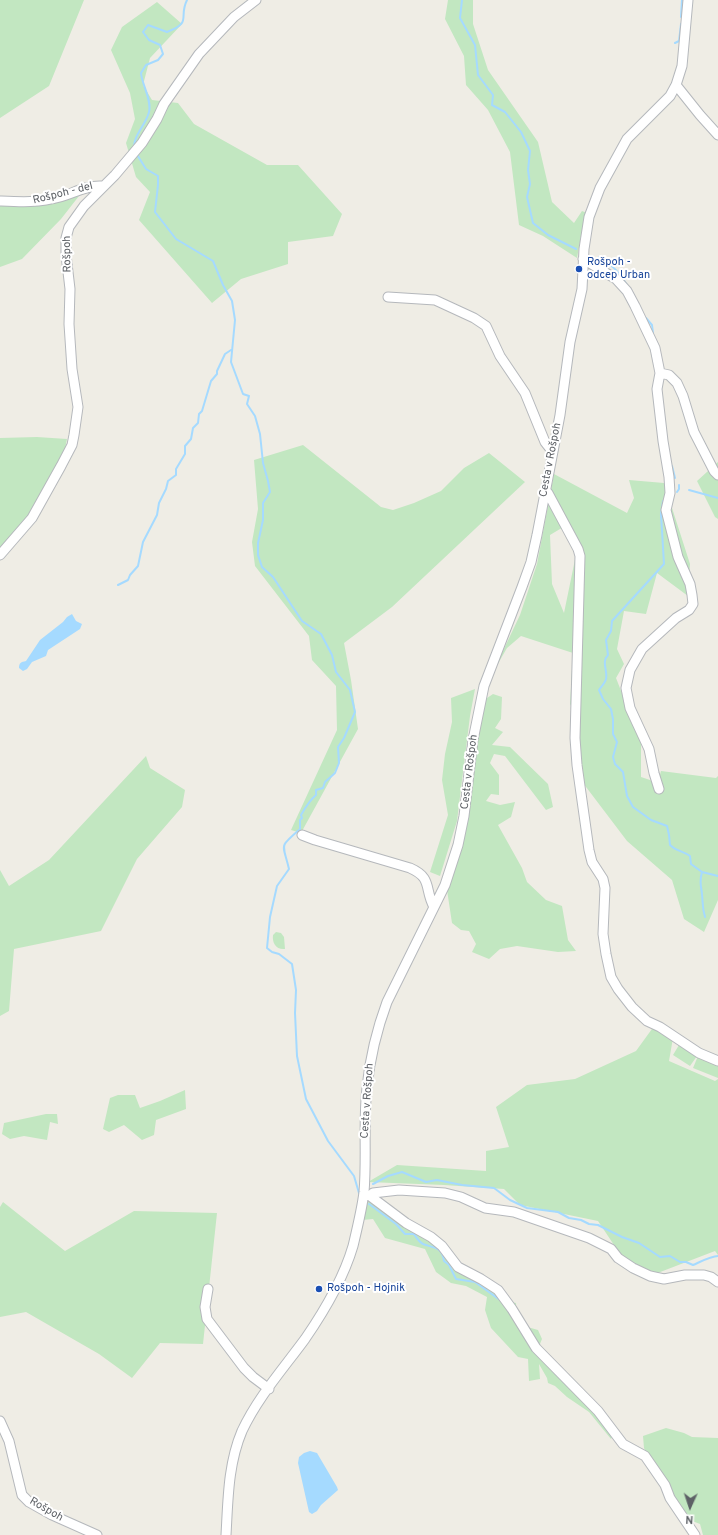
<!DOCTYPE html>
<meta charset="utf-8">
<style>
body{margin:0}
#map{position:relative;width:718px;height:1535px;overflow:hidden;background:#efede5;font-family:Overpass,sans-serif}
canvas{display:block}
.north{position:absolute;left:670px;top:1487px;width:40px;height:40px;-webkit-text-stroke:3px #fff;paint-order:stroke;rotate:183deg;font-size:11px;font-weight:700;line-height:16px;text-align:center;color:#5d6166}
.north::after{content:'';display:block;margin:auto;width:14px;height:18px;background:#5d6166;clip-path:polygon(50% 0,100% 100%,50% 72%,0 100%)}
</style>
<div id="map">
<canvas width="718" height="1535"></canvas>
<div class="north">N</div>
</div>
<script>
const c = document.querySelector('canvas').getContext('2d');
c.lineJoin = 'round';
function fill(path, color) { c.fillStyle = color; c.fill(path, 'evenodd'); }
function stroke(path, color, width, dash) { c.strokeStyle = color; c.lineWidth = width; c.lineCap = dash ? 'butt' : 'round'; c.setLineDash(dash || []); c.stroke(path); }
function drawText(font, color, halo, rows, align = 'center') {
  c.font = font + ' Overpass,sans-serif'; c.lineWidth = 4; c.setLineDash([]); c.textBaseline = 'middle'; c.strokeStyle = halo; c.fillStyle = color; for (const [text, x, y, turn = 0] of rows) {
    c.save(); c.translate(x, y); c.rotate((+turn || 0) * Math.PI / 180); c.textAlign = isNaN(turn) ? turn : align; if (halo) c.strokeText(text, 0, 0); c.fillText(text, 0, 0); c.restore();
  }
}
fill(new Path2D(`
 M 0,0 L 84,0 L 49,86 L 0,118 Z
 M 448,0 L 473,0 L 473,24 L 488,70 L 538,142 L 552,202 L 574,223 L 582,211 L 587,213 L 582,231 L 577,258 L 543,236 L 519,225 L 510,152 L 488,110 L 466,85 L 464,56 L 445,19 Z
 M 157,2 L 182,24 L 150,58 L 143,85 L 152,100 L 178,103 L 194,124 L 267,165 L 298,165 L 342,214 L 333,236 L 288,242 L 288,264 L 241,279 L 212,303 L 139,220 L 150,192 L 136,177 L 126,143 L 135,119 L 130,93 L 111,50 L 122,27 Z
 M 79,196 L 61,219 L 22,259 L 0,267 L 0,205 L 30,205 Z
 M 37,437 L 67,439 L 63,459 L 29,517 L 0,550 L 0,438 Z
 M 303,445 L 381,507 L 393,510 L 414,503 L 441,491 L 464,468 L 489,453 L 525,482 L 392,607 L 344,643 L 351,680 L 358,729 L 301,833 L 291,830 L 337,730 L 336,686 L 312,660 L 309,636 L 255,566 L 252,542 L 258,509 L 254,460 Z
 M 718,462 L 718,519 L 715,517 L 697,481 Z
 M 554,474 L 627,513 L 634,498 L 629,480 L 664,483 L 690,564 L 688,596 L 657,573 L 646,614 L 624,611 L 617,649 L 624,664 L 616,678 L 641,742 L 641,777 L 650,780 L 657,786 L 661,771 L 716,778 L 718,776 L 718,900 L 704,932 L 684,919 L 672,880 L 627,841 L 580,779 L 579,720 L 570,704 L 573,653 L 521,636 L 507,648 L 492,674 L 520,615 L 537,564 ZM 565,526 L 578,545 L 564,613 L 552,584 L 550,535 Z
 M 475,689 L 470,716 L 457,821 L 440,876 L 430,872 L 448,815 L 442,780 L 445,754 L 452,722 L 451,698 Z
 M 493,694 L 502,697 L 501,719 L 495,728 L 503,732 L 492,745 L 510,747 L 548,784 L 553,807 L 546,810 L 505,756 L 494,754 L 490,763 L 499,775 L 499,795 L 491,794 L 486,801 L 500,805 L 515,802 L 511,817 L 498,825 L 522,868 L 527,882 L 546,900 L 562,906 L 568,940 L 576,951 L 558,952 L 517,946 L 500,949 L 489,959 L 472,952 L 476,944 L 469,931 L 461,930 L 452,923 L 447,890 L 472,768 L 484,700 Z
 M 146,756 L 150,768 L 185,790 L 182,807 L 137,859 L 101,931 L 14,949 L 9,1011 L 0,1016 L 0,870 L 9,886 L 49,860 Z
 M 276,932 L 281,933 L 284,937 L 285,949 C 276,950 272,943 273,935 Z
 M 657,1022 L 674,1032 L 669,1061 L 715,1081 L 718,1079 L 718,1255 L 715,1251 L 655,1274 L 624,1260 L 598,1221 L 520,1205 L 504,1189 L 444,1185 L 368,1182 L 397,1165 L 486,1171 L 486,1151 L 509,1147 L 496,1107 L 527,1085 L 575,1079 L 636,1051 Z
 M 679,1045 L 697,1056 L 690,1066 L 673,1055 Z
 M 698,1056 L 718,1063 L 718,1078 L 693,1068 Z
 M 185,1090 L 186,1109 L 156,1120 L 154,1135 L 142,1140 L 124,1125 L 109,1132 L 103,1129 L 110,1098 L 118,1095 L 135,1095 L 140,1108 L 160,1101 Z
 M 46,1114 L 57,1114 L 58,1124 L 50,1122 L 47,1140 L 24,1136 L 10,1139 L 2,1134 L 4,1123 Z
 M 366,1198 L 437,1245 L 453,1269 L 477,1280 L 498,1293 L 502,1300 L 516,1303 L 517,1324 L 538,1330 L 542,1339 L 537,1351 L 574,1390 L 613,1434 L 611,1439 L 589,1412 L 567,1397 L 555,1386 L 548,1383 L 547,1378 L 539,1364 L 540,1379 L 529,1381 L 528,1359 L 518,1357 L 491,1328 L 485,1310 L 487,1297 L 466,1286 L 451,1283 L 436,1272 L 425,1249 L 385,1238 L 373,1219 L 362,1220 Z
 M 3,1202 L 65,1251 L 134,1211 L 217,1213 L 203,1344 L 160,1343 L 132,1378 L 99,1354 L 26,1312 L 0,1317 L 0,1207 Z
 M 666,1428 L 684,1433 L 692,1437 L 718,1438 L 718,1535 L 703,1535 L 700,1524 L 687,1519 L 655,1474 L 644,1448 L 643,1436 Z`), '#c2e7c1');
fill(new Path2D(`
 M 72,614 L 76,621 L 82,624 L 80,629 L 48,650 L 46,656 L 32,662 L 27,669 L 23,671 L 19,668 C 19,663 21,662 26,661 L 40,640 L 63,622 L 67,617 Z
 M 310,1451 L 317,1453 L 337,1487 L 338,1490 L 321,1505 L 317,1511 L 312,1514 L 309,1512 L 298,1463 L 299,1457 L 304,1453 Z`), '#a5daff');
stroke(new Path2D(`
 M 462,0 L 460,18 L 475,45 L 478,75 L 493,95 L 492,105 L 505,112 L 521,132 L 530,151 L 528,170 L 530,184 L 527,197 L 533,223 L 548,235 L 576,249
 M 681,17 L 682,0
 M 675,43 L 679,41 L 681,24
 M 134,149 C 133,135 146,125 149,112 C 152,100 142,85 141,73 L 146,65 L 158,60 L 163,54 L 160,45 L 149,40 L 143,32 L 148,25 L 167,32 C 193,22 178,18 187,0
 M 136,153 L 146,169 L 158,176 L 158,185 L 155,212 L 176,239 L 213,261 L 223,285 L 232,301 L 235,320 L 231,362 L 243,394 L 249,396 L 247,404 L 255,416 L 260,434 L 263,463 L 268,481 L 270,492 L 263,503 L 263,520 L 258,543 L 258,555 L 262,567 L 273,577 L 302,621 L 321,634 L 332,655 L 336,672 L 350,690 L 355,712 L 344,738 L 338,747 L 339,763 L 335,773 L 325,782 L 323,788 L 316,790 L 316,795 C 310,800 305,808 301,815 L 302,818 L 300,820 L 300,829 C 278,848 283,843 289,869 L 277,886 L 270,917 L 267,948 L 272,952 L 279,954 L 292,964 L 296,990 L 295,1013 L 297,1056 L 306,1099 L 328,1141 L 354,1176 L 359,1193
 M 599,257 C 611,264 620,272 627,285
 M 646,318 L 652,325 L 653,333
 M 672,466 L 675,478
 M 689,490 L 718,498
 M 677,492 L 679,489 L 679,485
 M 663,501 L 661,514 L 664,564 L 612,621 L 611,631 L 606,640 L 608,655 C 601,662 608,671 606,679 C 605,683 601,687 599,690 L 603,699 L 611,709 L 613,719 L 613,734 L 617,742 L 613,757 L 615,764 L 623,772 L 627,796 L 633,807 L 651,820 L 667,826 L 669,835 L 670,845 C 676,851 683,851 690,856 L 691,864 L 702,872 L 718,876
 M 118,585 L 128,580 L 130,575 L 138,566 L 143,542 L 157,515 L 159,503 L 166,489 L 168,481 L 176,475 L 176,469 L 185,454 L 185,446 L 191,439 L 193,428 L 198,423 L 199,414 L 202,411 L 211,381 L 217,374 L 217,371 L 225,354 L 231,350
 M 702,872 C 699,882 701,885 702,894 C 703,903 702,907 705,917
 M 373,1184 L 388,1176 L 402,1172 L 426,1182 L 437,1180 L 462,1185 L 494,1188 L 510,1200 L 527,1208 L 558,1212 L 569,1218 L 581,1220 L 589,1224 L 598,1225 L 622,1237 L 639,1243 L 660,1257 L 670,1256 L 680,1262 L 686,1262 L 693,1265 C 700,1262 711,1256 718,1256
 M 369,1204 L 396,1224 L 405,1234 L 414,1234 C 416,1237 419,1242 423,1244 C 433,1248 442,1246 444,1261 L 449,1265 L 456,1279 L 475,1282 L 500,1300`), '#a5daff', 2);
const minor = new Path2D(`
 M 676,85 L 700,115 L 718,135
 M 0,201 C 21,202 39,203 60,197 C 74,193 87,185 102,186
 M 583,259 L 616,279 L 627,291 L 635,306 L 655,348 L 660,373 L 657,389 L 663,441 L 669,477 L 670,493 L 666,510 L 678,557 L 690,584 L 692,595 L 693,604 L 689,610 L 676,618 L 642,649 L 630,670 L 626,688 L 630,708 L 649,749 L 654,773 L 659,789
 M 388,297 L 435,300 L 474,318 L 486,326 L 500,356 L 525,393 L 545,442 L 552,451
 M 660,373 L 669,375 L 677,383 L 683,396 L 694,432 L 714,471 L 718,475
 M 545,492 L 548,493 L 578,549 L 580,556 L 575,738 L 577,765 L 589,850 L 592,862 L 603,879 L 605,888 L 603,934 L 606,954 L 611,977 L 618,989 L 632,1007 L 647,1021 L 660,1027 L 699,1053 L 718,1061
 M 0,555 L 32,518 L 61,466 L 72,445 L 74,435 L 78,407 L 72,369 L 69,324 L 70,289 L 66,255 L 66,238 L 69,227 L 84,206 L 115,175 L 142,143 L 157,119 L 164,104 L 199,54 L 234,17 L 256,0
 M 302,835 L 315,840 L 410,868 C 433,878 424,889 434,907
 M 367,1195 L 370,1196 L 373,1193 L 399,1190 L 445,1193 L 461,1197 L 485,1208 L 514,1212 L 589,1238 L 611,1249 L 618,1258 L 633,1268 L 650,1276 L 664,1279 L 685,1275 L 704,1275 L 711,1277 L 718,1282
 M 370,1196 L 406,1223 L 431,1237 L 442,1246 L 458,1267 L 481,1279 L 498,1290 L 512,1309 L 536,1348 L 598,1411 L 623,1444 L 645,1456 L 665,1485 L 670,1498 L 695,1535
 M 208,1289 L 205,1307 L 207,1319 L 244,1368 L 253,1377 L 269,1389
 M 0,1421 L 9,1441 L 22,1495 L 29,1502 L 52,1515 L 97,1535
 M 226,1535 C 228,1500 228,1464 242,1431 C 258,1397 283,1369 305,1339 C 325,1310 343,1280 353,1246 C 357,1229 362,1209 364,1192 C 367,1157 363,1122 367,1087 C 370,1058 377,1029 387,1002 L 445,885 L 458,845 L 464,816 L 473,740 L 484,686 L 522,587 L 531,562 L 537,535 L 560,415 L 570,342 L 582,289 L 584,249 L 589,217 L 600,188 L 627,139 L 670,96 L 676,85 L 682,66 L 688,0`);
stroke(minor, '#b5b8bc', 11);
stroke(minor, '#fff', 9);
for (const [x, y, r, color] of [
 [579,269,4,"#1a4fb4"],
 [319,1289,4,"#1a4fb4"]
]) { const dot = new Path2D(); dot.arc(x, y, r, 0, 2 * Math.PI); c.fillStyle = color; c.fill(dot); stroke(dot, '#fff', 1.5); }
drawText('11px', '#5d6166', '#fff', [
 ["Rošpoh - del",63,194,-14],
 ["Rošpoh",68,254,-91],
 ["Cesta v Rošpoh",551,460,-79],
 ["Cesta v Rošpoh",470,772,-83],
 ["Cesta v Rošpoh",368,1101,-86],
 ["Rošpoh",46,1510,30]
]);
drawText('11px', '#164399', '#fff', [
 ["Rošpoh -",587,263],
 ["odcep Urban",587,276],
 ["Rošpoh - Hojnik",327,1289]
], 'left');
</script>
